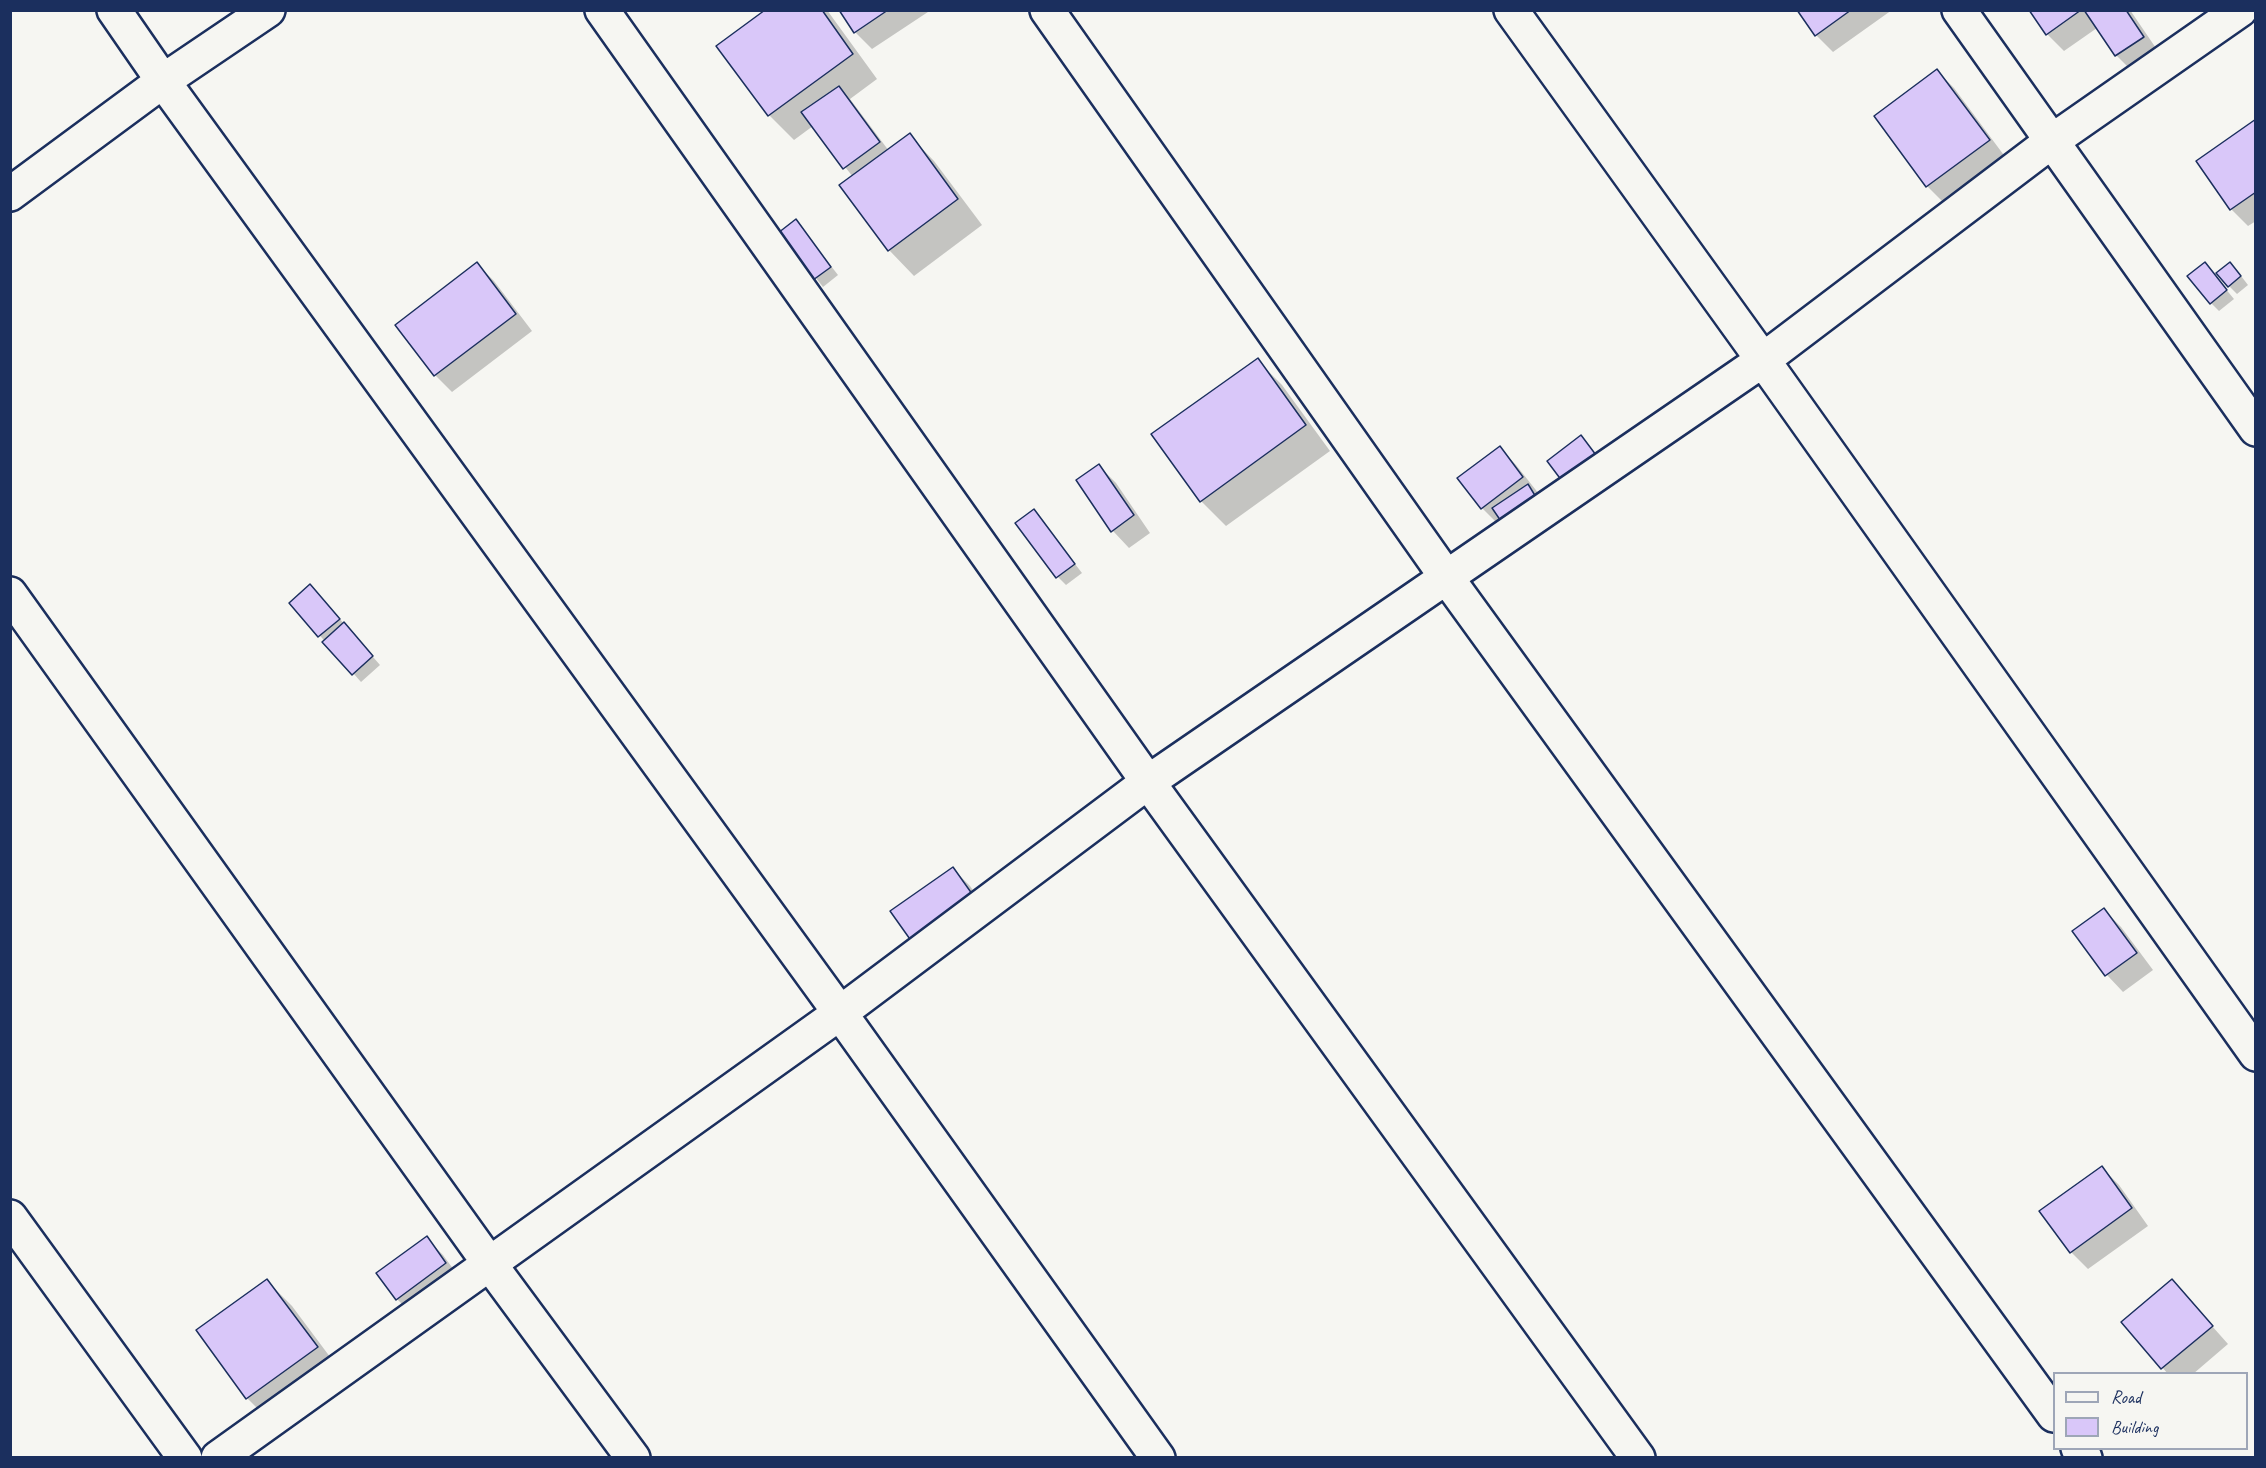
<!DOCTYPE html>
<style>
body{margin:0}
#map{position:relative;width:2266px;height:1468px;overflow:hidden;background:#f6f6f2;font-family:Caveat,sans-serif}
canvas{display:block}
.frame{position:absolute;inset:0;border:12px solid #1b2f5e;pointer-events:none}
.legend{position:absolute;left:2053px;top:1372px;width:195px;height:78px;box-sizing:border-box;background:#f6f6f2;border:2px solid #9ea6b7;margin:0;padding:8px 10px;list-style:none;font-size:18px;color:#1b2f5e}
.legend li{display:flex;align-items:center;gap:12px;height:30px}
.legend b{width:30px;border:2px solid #9ea6b7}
</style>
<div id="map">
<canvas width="2266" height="1468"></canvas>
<div class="frame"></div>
<ul class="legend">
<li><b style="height:8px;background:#f6f6f2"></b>Road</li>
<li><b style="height:16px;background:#d9c7f9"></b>Building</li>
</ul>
</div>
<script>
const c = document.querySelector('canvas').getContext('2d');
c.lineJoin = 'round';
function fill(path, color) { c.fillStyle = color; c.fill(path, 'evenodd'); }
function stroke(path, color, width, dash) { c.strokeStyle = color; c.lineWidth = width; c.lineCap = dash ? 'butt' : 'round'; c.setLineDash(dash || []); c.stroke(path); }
fill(new Path2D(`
 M 767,10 L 827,10 L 877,79 L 850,99 L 889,151 L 909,135 L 934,161 L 982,225 L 914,276 L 889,250 L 853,177 L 813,126 L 794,140 L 769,115 L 718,46 Z
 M 841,10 L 931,10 L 872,49 L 855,32 Z
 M 1799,10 L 1892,10 L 1833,52 L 1816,35 Z
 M 2031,10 L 2130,10 L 2160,54 L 2133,72 L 2116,55 L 2097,28 L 2064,51 L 2047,34 Z
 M 1937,71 L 1954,88 L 2006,158 L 1944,203 L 1927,186 L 1876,117 Z
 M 2256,121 L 2256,221 L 2248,226 L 2231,209 Z
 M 796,221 L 838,275 L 823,287 L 781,233 Z
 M 477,264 L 494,281 L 532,331 L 452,392 L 435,375 L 397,325 Z
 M 2205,264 L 2234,299 L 2219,311 L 2211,303 Z
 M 2238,272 L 2248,285 L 2237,294 L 2229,286 Z
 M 1257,360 L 1282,385 L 1330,451 L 1226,526 L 1201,501 Z
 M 1500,448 L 1516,465 L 1539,494 L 1499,525 L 1482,508 L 1459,479 Z
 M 1099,466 L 1116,483 L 1150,533 L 1129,548 L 1113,531 L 1078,481 Z
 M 1034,511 L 1082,573 L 1066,585 L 1058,577 Z
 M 318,594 L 380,665 L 361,682 L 291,603 Z
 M 953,869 L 970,886 L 991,916 L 914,941 Z
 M 2104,910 L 2121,927 L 2153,970 L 2123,992 L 2107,975 Z
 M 2102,1168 L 2119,1185 L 2148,1226 L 2088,1269 L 2071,1252 Z
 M 426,1238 L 443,1255 L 462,1281 L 414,1316 L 397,1299 Z
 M 267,1281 L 292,1306 L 342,1373 L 272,1423 L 247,1398 Z
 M 2172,1281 L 2228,1344 L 2193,1374 L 2168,1374 L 2123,1322 Z`), '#0003');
const building = new Path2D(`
 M 765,10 L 822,10 L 853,54 L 768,116 L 716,46 Z
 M 839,10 L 888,10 L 854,33 Z
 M 1797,10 L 1851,10 L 1815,36 Z
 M 2029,10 L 2081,10 L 2046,35 Z
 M 2084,10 L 2126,10 L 2144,37 L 2115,56 Z
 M 1937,69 L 1990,140 L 1926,187 L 1874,116 Z
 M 839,86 L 880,142 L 843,169 L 801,112 Z
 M 2256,119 L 2256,192 L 2230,210 L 2196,161 Z
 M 910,133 L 958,199 L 888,251 L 839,185 Z
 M 796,219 L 831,267 L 813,280 L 778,233 Z
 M 477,262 L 516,314 L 434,376 L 395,325 Z
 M 2205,262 L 2227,290 L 2210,304 L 2187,276 Z
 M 2230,262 L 2241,276 L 2228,287 L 2216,273 Z
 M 1258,358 L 1306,425 L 1200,502 L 1151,434 Z
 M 1581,435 L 1602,463 L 1568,489 L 1547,461 Z
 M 1500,446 L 1523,477 L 1481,509 L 1457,478 Z
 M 1099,464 L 1134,515 L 1111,532 L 1076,480 Z
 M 1528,484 L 1542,507 L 1507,530 L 1492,508 Z
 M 1034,509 L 1075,564 L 1056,578 L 1015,523 Z
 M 310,584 L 340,619 L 318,637 L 289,603 Z
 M 344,622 L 373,656 L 352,675 L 322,642 Z
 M 953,867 L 975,898 L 912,942 L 890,911 Z
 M 2104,908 L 2137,953 L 2105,976 L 2072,931 Z
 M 2102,1166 L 2132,1208 L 2070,1253 L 2039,1211 Z
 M 427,1236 L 446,1263 L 396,1300 L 376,1273 Z
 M 267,1279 L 318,1347 L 246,1399 L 196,1330 Z
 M 2172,1279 L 2213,1326 L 2161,1369 L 2121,1322 Z`);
fill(building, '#d9c7f9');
stroke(building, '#1b2f5e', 1.5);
const minor = new Path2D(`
 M 114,10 L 163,81 L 840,1013 L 1158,1458
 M 602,10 L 1148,782 L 1638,1458
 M 1047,10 L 1447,578 L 2054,1415
 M 1511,10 L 1763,360 L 2256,1054
 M 1959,10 L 2256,429
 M 10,194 L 163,81 L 268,10
 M 10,594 L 489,1263 L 633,1458
 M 10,1217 L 185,1458
 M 2078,1448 L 2085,1458
 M 218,1458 L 840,1013 L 1148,782 L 1763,360 L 2052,141 L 2240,10`);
stroke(minor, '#1b2f5e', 38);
stroke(minor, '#f6f6f2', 33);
</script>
